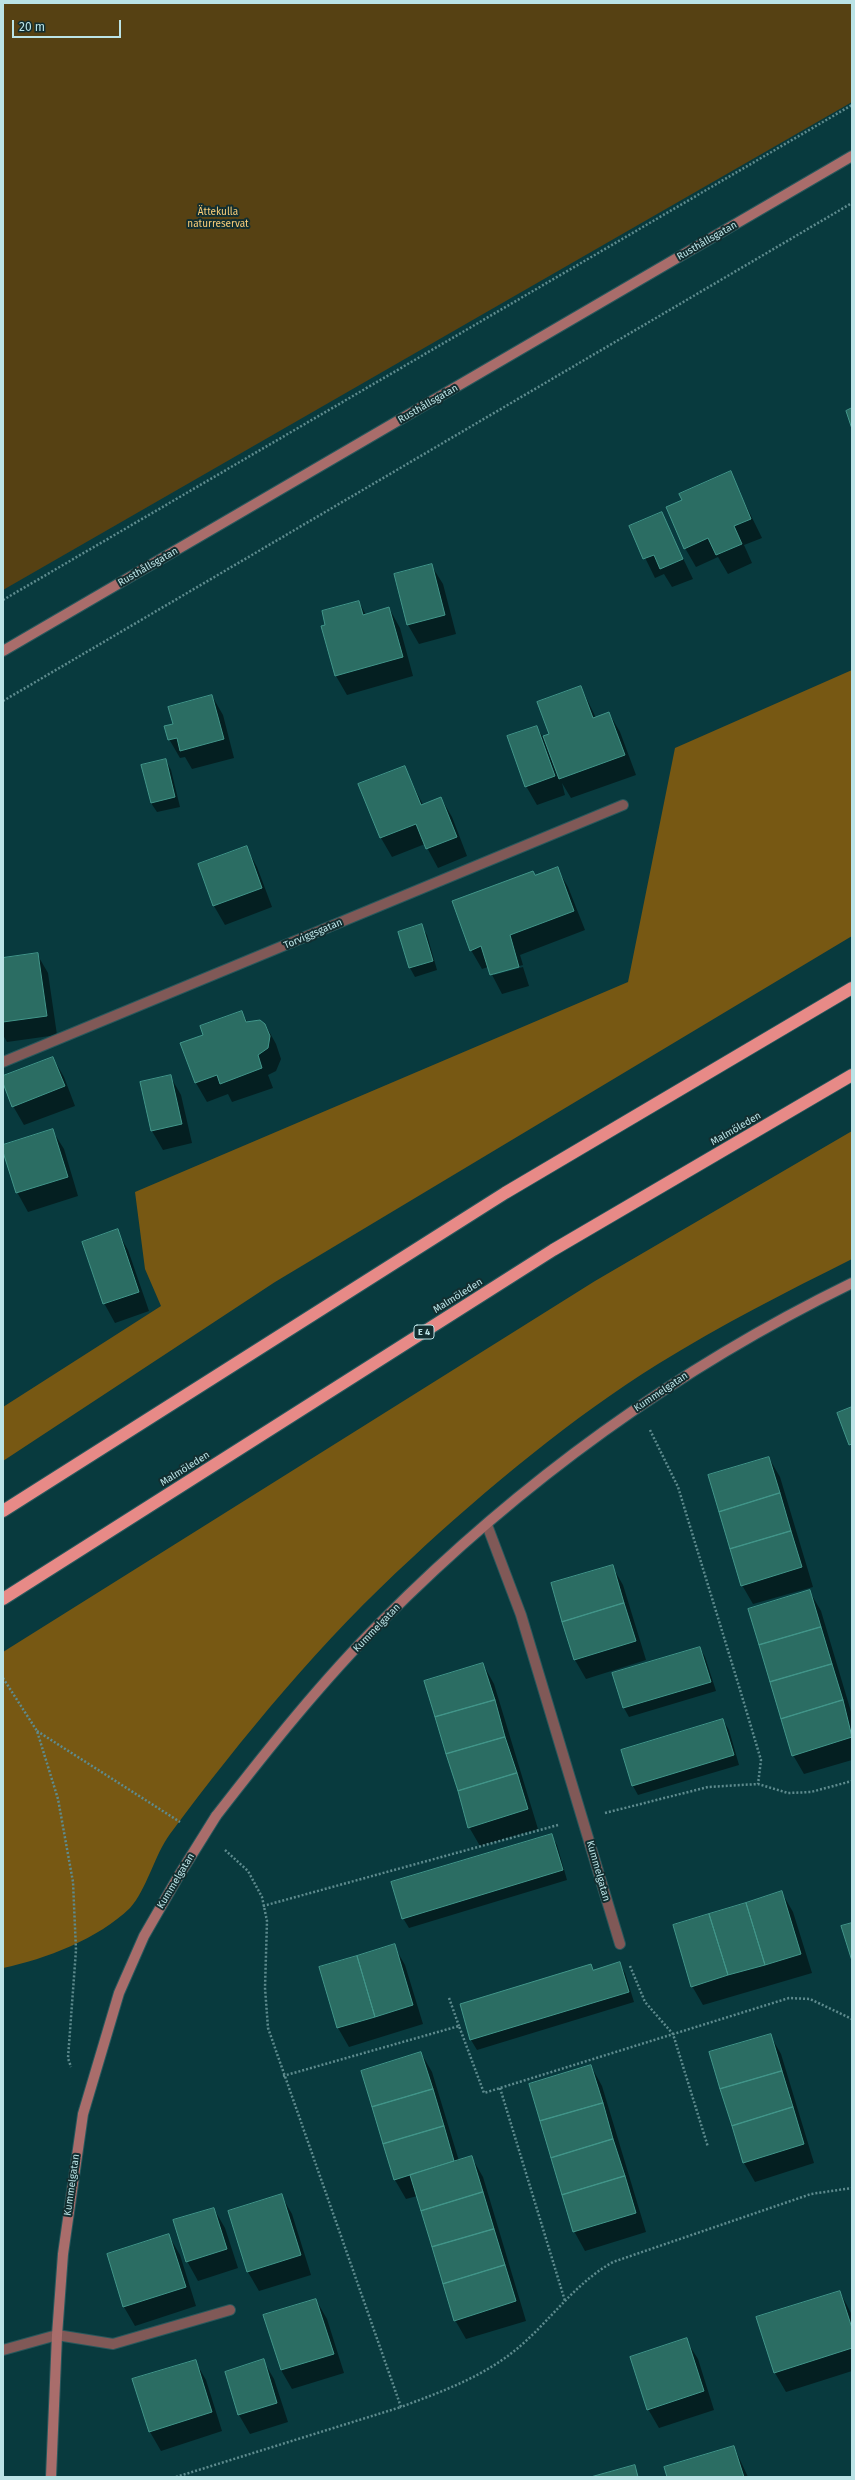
<!DOCTYPE html>
<meta charset="utf-8">
<style>
body{margin:0}
#map{position:relative;width:855px;height:2480px;overflow:hidden;background:#083a3e;font-family:"Fira Sans",sans-serif}
canvas{display:block}
.frame{position:absolute;inset:0;border:4px solid #bbe3e6;pointer-events:none}
.scale{position:absolute;left:12px;top:20px;width:109px;height:18px;box-sizing:border-box;border:2px solid #bbe3e6;border-top:0;padding-left:5px;font-size:12px;line-height:14px;white-space:nowrap;color:#bbe3e6;-webkit-text-stroke:3px #122e30;paint-order:stroke}
</style>
<div id="map">
<canvas width="855" height="2480"></canvas>
<div class="frame"></div>
<div class="scale">20 m</div>
</div>
<script>
const c = document.querySelector('canvas').getContext('2d');
c.lineJoin = 'round';
function fill(path, color) { c.fillStyle = color; c.fill(path, 'evenodd'); }
function stroke(path, color, width, dash) { c.strokeStyle = color; c.lineWidth = width; c.lineCap = dash ? 'butt' : 'round'; c.setLineDash(dash || []); c.stroke(path); }
function drawText(font, color, halo, rows, align = 'center') {
  c.font = font + ' "Fira Sans",sans-serif'; c.lineWidth = 4; c.setLineDash([]); c.textBaseline = 'middle'; c.strokeStyle = halo; c.fillStyle = color; for (const [text, x, y, turn = 0] of rows) {
    c.save(); c.translate(x, y); c.rotate((+turn || 0) * Math.PI / 180); c.textAlign = isNaN(turn) ? turn : align; if (halo) c.strokeText(text, 0, 0); c.fillText(text, 0, 0); c.restore();
  }
}
fill(new Path2D(`
 M 3,3 L 852,3 L 852,102 L 3,590 Z`), '#564113');
fill(new Path2D(`
 M 852,670 L 852,936 L 275,1282 L 3,1461 L 3,1407 L 161,1306 L 145,1269 L 135,1192 L 628,982 L 675,748 Z
 M 852,1131 L 852,1259 C 786,1292 721,1325 658,1364 C 574,1416 485,1490 413,1557 C 323,1639 243,1736 170,1834 C 155,1854 146,1891 130,1908 C 98,1939 46,1959 3,1968 L 3,1652 L 595,1281 Z`), '#775813');
fill(new Path2D(`
 M 730,473 L 762,538 L 744,545 L 752,563 L 728,574 L 718,557 L 696,567 L 685,548 L 683,500 Z
 M 661,513 L 693,579 L 672,587 L 664,574 L 655,578 L 630,527 Z
 M 431,565 L 443,584 L 456,634 L 419,644 L 408,625 L 395,574 Z
 M 359,602 L 366,615 L 389,608 L 400,628 L 413,676 L 347,695 L 336,676 Z
 M 581,687 L 596,718 L 609,713 L 620,732 L 636,775 L 571,798 L 562,783 L 565,795 L 537,805 L 526,786 L 536,727 L 546,741 Z
 M 212,696 L 223,715 L 234,758 L 192,769 L 185,757 L 180,758 L 169,739 L 174,724 Z
 M 166,760 L 171,770 L 180,807 L 157,812 L 151,803 Z
 M 404,767 L 423,805 L 441,798 L 452,817 L 467,856 L 438,868 L 425,844 L 392,857 L 381,838 L 360,785 Z
 M 246,847 L 257,867 L 272,907 L 225,925 L 214,906 Z
 M 557,868 L 568,887 L 585,930 L 520,955 L 523,965 L 494,973 L 494,975 L 523,967 L 529,986 L 502,994 L 488,967 L 482,969 L 471,950 Z
 M 421,926 L 427,935 L 437,970 L 415,977 L 410,968 Z
 M 37,954 L 48,973 L 57,1035 L 7,1042 L 3,1035 L 3,959 Z
 M 242,1012 L 248,1023 L 265,1024 L 276,1044 L 281,1059 L 276,1071 L 268,1075 L 273,1088 L 232,1102 L 228,1094 L 207,1102 L 196,1083 L 182,1044 L 204,1036 Z
 M 53,1058 L 64,1077 L 75,1106 L 24,1125 L 13,1106 L 3,1077 Z
 M 170,1076 L 181,1095 L 192,1143 L 163,1150 L 152,1131 L 141,1083 Z
 M 52,1130 L 64,1149 L 78,1196 L 28,1212 L 17,1192 L 3,1146 Z
 M 117,1231 L 128,1250 L 149,1311 L 115,1323 L 104,1303 Z
 M 769,1458 L 780,1477 L 813,1587 L 753,1604 L 742,1585 Z
 M 612,1566 L 623,1585 L 646,1660 L 586,1679 L 575,1660 Z
 M 810,1592 L 821,1611 L 852,1715 L 852,1760 L 804,1774 L 793,1755 Z
 M 700,1648 L 705,1657 L 716,1691 L 629,1717 L 624,1708 Z
 M 483,1664 L 494,1684 L 538,1829 L 480,1846 L 469,1827 Z
 M 723,1720 L 729,1730 L 739,1765 L 638,1795 L 633,1786 Z
 M 551,1835 L 557,1845 L 567,1880 L 409,1928 L 403,1918 Z
 M 782,1893 L 793,1912 L 812,1973 L 703,2005 L 692,1986 Z
 M 394,1946 L 405,1965 L 423,2024 L 349,2047 L 338,2028 Z
 M 619,1963 L 625,1973 L 634,2002 L 477,2050 L 471,2040 L 461,2005 L 591,1965 L 594,1971 Z
 M 770,2035 L 781,2054 L 814,2163 L 755,2182 L 744,2163 Z
 M 421,2053 L 432,2072 L 459,2161 L 472,2158 L 483,2177 L 526,2321 L 466,2339 L 455,2320 L 417,2196 L 406,2199 L 395,2180 Z
 M 591,2066 L 602,2086 L 646,2232 L 585,2251 L 574,2231 Z
 M 281,2195 L 292,2214 L 311,2275 L 259,2291 L 248,2272 L 229,2212 Z
 M 214,2209 L 225,2228 L 238,2268 L 198,2281 L 187,2261 Z
 M 169,2236 L 180,2255 L 196,2306 L 135,2326 L 124,2307 L 108,2255 Z
 M 840,2292 L 852,2315 L 852,2371 L 786,2392 L 775,2373 Z
 M 316,2300 L 327,2319 L 344,2373 L 292,2389 L 281,2370 Z
 M 686,2340 L 698,2359 L 714,2410 L 659,2428 L 648,2409 Z
 M 263,2360 L 274,2379 L 288,2422 L 250,2434 L 239,2415 L 226,2372 Z
 M 195,2361 L 206,2380 L 222,2431 L 161,2451 L 150,2432 Z
 M 734,2447 L 748,2477 L 668,2477 Z`), '#0007');
const building = new Path2D(`
 M 852,408 L 852,429 L 846,411 Z
 M 731,471 L 751,519 L 734,526 L 742,544 L 716,555 L 708,538 L 684,549 L 666,507 L 682,500 L 679,494 Z
 M 662,512 L 683,559 L 660,569 L 654,555 L 643,559 L 629,526 Z
 M 432,564 L 445,615 L 407,625 L 394,574 Z
 M 359,601 L 363,615 L 389,607 L 403,657 L 335,676 L 321,626 L 325,625 L 322,611 Z
 M 581,686 L 593,718 L 609,712 L 625,755 L 559,779 L 543,736 L 549,734 L 537,702 Z
 M 212,695 L 224,739 L 180,751 L 177,738 L 168,740 L 164,726 L 173,724 L 168,707 Z
 M 537,726 L 555,776 L 525,787 L 507,736 Z
 M 166,759 L 175,797 L 151,803 L 141,765 Z
 M 405,766 L 421,805 L 441,797 L 457,837 L 426,849 L 416,824 L 380,838 L 358,784 Z
 M 247,846 L 262,888 L 213,906 L 198,864 Z
 M 558,867 L 574,911 L 510,935 L 519,967 L 490,975 L 481,946 L 470,951 L 452,901 L 533,871 L 535,875 Z
 M 422,924 L 433,961 L 409,968 L 398,932 Z
 M 38,953 L 47,1016 L 3,1022 L 3,958 Z
 M 242,1011 L 246,1022 L 260,1020 L 265,1024 L 270,1036 L 268,1048 L 258,1055 L 262,1068 L 220,1084 L 217,1075 L 195,1083 L 180,1043 L 203,1035 L 200,1026 Z
 M 53,1057 L 65,1086 L 12,1107 L 3,1083 L 3,1076 Z
 M 171,1075 L 182,1124 L 151,1131 L 140,1082 Z
 M 53,1129 L 68,1177 L 16,1193 L 3,1152 L 3,1145 Z
 M 118,1229 L 139,1292 L 103,1304 L 82,1242 Z
 M 852,1407 L 852,1444 L 849,1445 L 837,1413 Z
 M 769,1457 L 780,1493 L 719,1512 L 708,1475 Z
 M 780,1493 L 791,1531 L 730,1549 L 719,1512 Z
 M 791,1531 L 802,1567 L 741,1586 L 730,1549 Z
 M 613,1565 L 624,1603 L 562,1622 L 551,1583 Z
 M 810,1590 L 821,1627 L 759,1645 L 748,1609 Z
 M 624,1603 L 636,1641 L 574,1660 L 562,1622 Z
 M 821,1627 L 832,1664 L 770,1682 L 759,1645 Z
 M 700,1647 L 711,1682 L 623,1708 L 612,1673 Z
 M 483,1663 L 495,1700 L 435,1717 L 424,1681 Z
 M 832,1664 L 843,1700 L 781,1719 L 770,1682 Z
 M 495,1700 L 505,1737 L 446,1754 L 435,1717 Z
 M 843,1700 L 852,1737 L 792,1756 L 781,1719 Z
 M 723,1719 L 734,1755 L 632,1786 L 621,1750 Z
 M 505,1737 L 517,1773 L 458,1791 L 446,1754 Z
 M 517,1773 L 528,1809 L 468,1828 L 458,1791 Z
 M 552,1834 L 563,1870 L 402,1919 L 391,1882 Z
 M 782,1891 L 801,1954 L 765,1965 L 746,1903 Z
 M 746,1903 L 765,1965 L 728,1975 L 709,1914 Z
 M 709,1914 L 728,1975 L 691,1987 L 673,1925 Z
 M 852,1923 L 852,1961 L 841,1926 Z
 M 395,1944 L 413,2005 L 375,2017 L 357,1956 Z
 M 357,1956 L 375,2017 L 337,2028 L 319,1967 Z
 M 620,1962 L 629,1992 L 470,2040 L 460,2004 L 591,1964 L 593,1970 Z
 M 771,2034 L 782,2071 L 720,2089 L 709,2052 Z
 M 421,2052 L 433,2089 L 372,2107 L 361,2071 Z
 M 591,2065 L 603,2103 L 540,2121 L 529,2084 Z
 M 782,2071 L 793,2107 L 732,2126 L 720,2089 Z
 M 433,2089 L 444,2126 L 383,2144 L 372,2107 Z
 M 603,2103 L 613,2139 L 551,2158 L 540,2121 Z
 M 793,2107 L 804,2144 L 743,2163 L 732,2126 Z
 M 444,2126 L 454,2161 L 394,2180 L 383,2144 Z
 M 613,2139 L 625,2176 L 562,2195 L 551,2158 Z
 M 472,2156 L 483,2192 L 421,2211 L 410,2175 Z
 M 625,2176 L 636,2213 L 573,2232 L 562,2195 Z
 M 483,2192 L 494,2229 L 432,2247 L 421,2211 Z
 M 282,2194 L 301,2255 L 247,2272 L 228,2211 Z
 M 214,2208 L 227,2249 L 186,2262 L 173,2220 Z
 M 494,2229 L 505,2265 L 443,2284 L 432,2247 Z
 M 169,2234 L 186,2287 L 123,2307 L 107,2254 Z
 M 505,2265 L 516,2301 L 454,2321 L 443,2284 Z
 M 840,2291 L 852,2328 L 852,2348 L 774,2373 L 756,2317 Z
 M 316,2299 L 334,2354 L 281,2370 L 263,2315 Z
 M 687,2338 L 704,2391 L 647,2410 L 630,2357 Z
 M 264,2359 L 277,2403 L 238,2415 L 225,2372 Z
 M 196,2360 L 212,2412 L 149,2432 L 132,2379 Z
 M 734,2446 L 744,2477 L 667,2477 L 664,2467 Z
 M 635,2465 L 638,2477 L 591,2477 Z`);
fill(building, '#2b6d63');
stroke(building, '#42968a', 1);
const street = new Path2D(`
 M 3,1062 L 623,805
 M 487,1525 L 521,1615 L 620,1944
 M 3,2350 L 57,2335 L 113,2344 L 230,2310`);
const secondary = new Path2D(`
 M 3,651 L 852,156
 M 216,1816 C 268,1749 322,1681 382,1621 C 519,1483 678,1368 852,1283
 M 51,2477 L 57,2335 L 63,2254 L 83,2114 L 119,1993 L 144,1936 L 178,1877`);
const highway = new Path2D(`
 M 3,1511 L 505,1193 L 852,988
 M 3,1599 L 553,1250 L 852,1075`);
stroke(street, '#28585c', 12);
stroke(secondary, '#28585c', 12);
stroke(highway, '#28585c', 14);
stroke(new Path2D(`
 M 3,600 L 852,105
 M 3,701 L 852,203
 M 650,1430 L 678,1487 L 741,1693 L 761,1760 L 758,1784
 M 3,1678 L 37,1731 L 58,1799 L 73,1882 L 76,1950 L 68,2058 L 71,2067
 M 37,1731 L 180,1822
 M 605,1813 L 708,1787 L 758,1784 L 788,1793 L 811,1792 L 852,1781
 M 225,1850 L 248,1871 L 262,1897 L 267,1921 L 265,1988 L 268,2028 L 401,2407 C 443,2391 483,2377 518,2348 C 551,2320 575,2283 613,2262 L 811,2194 L 852,2188
 M 263,1906 L 558,1825
 M 630,1966 L 645,2002 L 673,2034 L 708,2147
 M 449,1998 L 459,2026
 M 283,2076 L 459,2026 L 484,2093 L 789,1998 L 810,1999 L 852,2019
 M 500,2088 L 565,2301
 M 176,2477 L 401,2407`), '#5e8b8e', 2.5, [2, 2]);
stroke(street, '#805957', 10);
stroke(secondary, '#a96d6b', 10);
stroke(highway, '#e78a87', 12);
const secondaryBridge = new Path2D(`
 M 178,1877 L 216,1816`);
stroke(secondaryBridge, '#28585c', 12, []);
stroke(secondaryBridge, '#a96d6b', 10);
for (const [x, y, w] of [
 [424,1332,20]
]) { const box = new Path2D(); box.roundRect(x - w / 2, y - 7, w, 14, 3); c.fillStyle = '#122e30'; c.fill(box); stroke(box, '#bbe3e6', 1); }
drawText('bold 9px', '#bbe3e6', null, [
 ["E 4",424,1332]
]);
drawText('10px', '#fbcf7a', '#122e30', [
 ["Ättekulla",218,212],
 ["naturreservat",218,224]
]);
drawText('10px', '#bbe3e6', '#122e30', [
 ["Rusthållsgatan",707,241,-30],
 ["Rusthållsgatan",428,404,-30],
 ["Rusthållsgatan",148,567,-30],
 ["Torviggsgatan",313,934,-23],
 ["Malmöleden",736,1129,-30],
 ["Malmöleden",458,1296,-32],
 ["Kummelgatan",661,1392,-34],
 ["Malmöleden",185,1469,-32],
 ["Kummelgatan",377,1628,-46],
 ["Kummelgatan",598,1871,74],
 ["Kummelgatan",176,1881,-59],
 ["Kummelgatan",72,2185,-82]
]);
</script>
